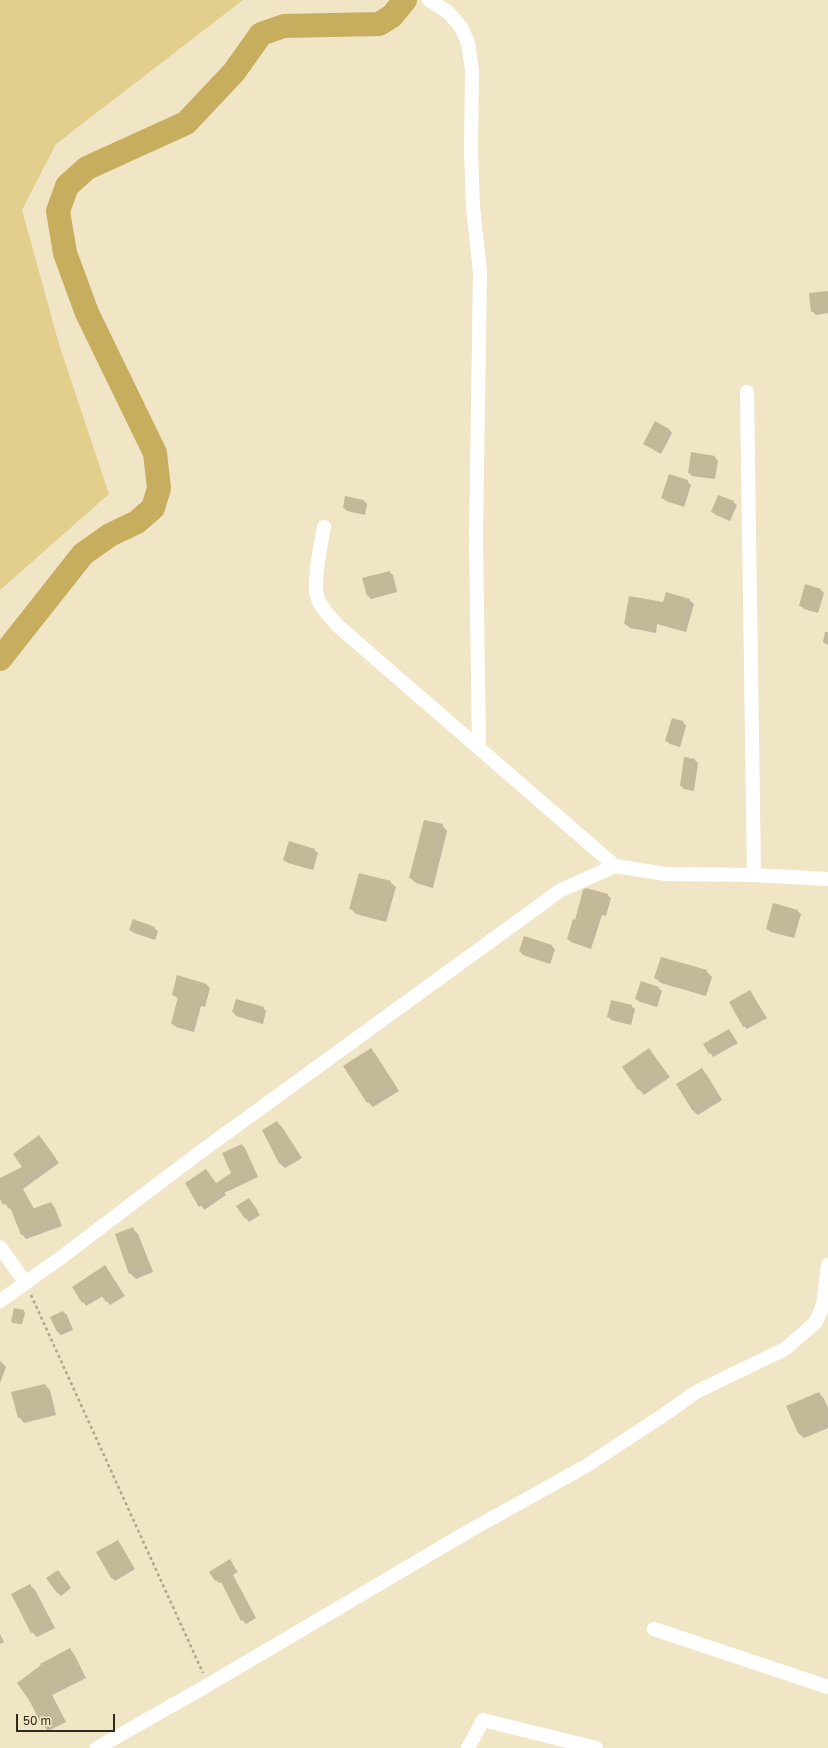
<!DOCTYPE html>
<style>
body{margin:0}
#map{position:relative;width:828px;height:1748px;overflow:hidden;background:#f0e5c4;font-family:"Golos Text",sans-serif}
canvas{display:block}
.scale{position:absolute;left:16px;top:1714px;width:99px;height:18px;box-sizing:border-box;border:2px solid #2f2b1e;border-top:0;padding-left:5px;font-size:12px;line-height:14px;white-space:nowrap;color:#2f2b1e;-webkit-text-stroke:3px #f0e5c4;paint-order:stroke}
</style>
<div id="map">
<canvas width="828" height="1748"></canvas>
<div class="scale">50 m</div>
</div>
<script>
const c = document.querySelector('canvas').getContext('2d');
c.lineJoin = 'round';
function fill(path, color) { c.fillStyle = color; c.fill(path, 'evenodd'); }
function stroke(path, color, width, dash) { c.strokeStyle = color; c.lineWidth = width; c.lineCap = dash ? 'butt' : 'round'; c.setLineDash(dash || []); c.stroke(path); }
fill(new Path2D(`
 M 0,0 L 243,0 L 56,144 L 22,210 L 59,344 L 109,494 L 0,590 Z`), '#e3cf8d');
fill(new Path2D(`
 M 828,292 L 828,313 L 816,315 L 812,311 Z
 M 669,429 L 672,433 L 661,454 L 645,444 Z
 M 715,457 L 718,461 L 715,479 L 692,476 L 689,473 Z
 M 687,481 L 691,485 L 684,507 L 666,501 L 662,498 Z
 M 364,501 L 367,504 L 365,515 L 347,511 L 344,508 Z
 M 733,502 L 737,505 L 730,521 L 716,515 L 712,511 Z
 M 389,572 L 393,575 L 397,592 L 371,599 L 368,596 Z
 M 821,590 L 824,593 L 818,613 L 804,609 L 800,605 Z
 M 689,600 L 694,604 L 686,632 L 657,624 L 656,633 L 630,628 L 625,624 L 663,603 Z
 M 825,632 L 828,632 L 828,645 L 823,642 Z
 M 673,720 L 683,722 L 686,726 L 680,747 L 670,744 L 667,741 Z
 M 695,760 L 698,763 L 694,791 L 684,789 L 681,786 Z
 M 442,825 L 447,831 L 433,888 L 416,883 L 410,878 Z
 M 314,850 L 318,853 L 313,870 L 288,863 L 284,860 Z
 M 390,882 L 396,887 L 386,922 L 356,914 L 350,908 Z
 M 607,895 L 611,898 L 606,916 L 602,915 L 591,949 L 571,942 L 568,939 L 576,921 Z
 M 797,911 L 801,914 L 794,938 L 771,932 L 767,929 Z
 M 154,928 L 158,931 L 155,940 L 134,933 L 130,930 Z
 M 524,937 L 552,946 L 555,950 L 550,964 L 523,955 L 520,951 Z
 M 706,971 L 712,977 L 706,996 L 661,983 L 655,978 Z
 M 207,985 L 210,988 L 205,1007 L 201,1006 L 194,1032 L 176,1027 L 172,1023 L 179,999 L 173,995 Z
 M 658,988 L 662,991 L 657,1007 L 640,1002 L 636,999 Z
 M 750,991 L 767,1018 L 747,1029 L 744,1026 Z
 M 631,1006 L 635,1009 L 631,1025 L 611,1020 L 608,1016 Z
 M 263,1008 L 266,1011 L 263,1024 L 236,1016 L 233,1012 Z
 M 729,1030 L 738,1043 L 713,1057 L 705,1044 Z
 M 371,1049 L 376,1055 L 399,1091 L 373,1107 L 368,1102 Z
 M 649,1050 L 670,1077 L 644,1095 L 639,1089 Z
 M 702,1070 L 707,1075 L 722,1100 L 698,1115 L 692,1110 Z
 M 277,1122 L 282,1127 L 302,1158 L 285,1168 L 279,1163 L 263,1131 Z
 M 43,1141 L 59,1163 L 23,1189 L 34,1209 L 51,1203 L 55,1208 L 62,1226 L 26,1239 L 22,1234 L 11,1208 L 9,1209 L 0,1196 L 0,1179 L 24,1167 Z
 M 241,1145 L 245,1148 L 258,1177 L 224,1193 L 226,1195 L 204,1210 L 187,1183 L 216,1184 L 233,1173 Z
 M 252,1203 L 260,1215 L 249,1222 L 238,1206 Z
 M 133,1229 L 138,1234 L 153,1272 L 136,1279 L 130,1273 Z
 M 105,1266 L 125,1296 L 110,1305 L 103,1296 L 86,1306 L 73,1287 Z
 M 23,1311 L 25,1313 L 22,1324 L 13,1323 L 12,1321 Z
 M 63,1312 L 67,1315 L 73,1330 L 61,1335 L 58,1332 L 51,1317 Z
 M 0,1361 L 6,1367 L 0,1383 Z
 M 45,1385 L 50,1390 L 56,1415 L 24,1423 L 19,1417 Z
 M 819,1393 L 824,1399 L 828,1408 L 828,1428 L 804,1438 L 798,1433 Z
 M 118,1541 L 135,1569 L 115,1581 L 111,1577 Z
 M 229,1561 L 238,1572 L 233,1575 L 256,1618 L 246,1624 L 242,1620 L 222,1582 L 219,1583 L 216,1580 Z
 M 58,1571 L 71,1588 L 61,1596 L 57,1592 Z
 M 30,1585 L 35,1590 L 55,1628 L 37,1637 L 32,1632 Z
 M 0,1634 L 4,1642 L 0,1644 Z
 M 70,1650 L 74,1654 L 86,1678 L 52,1695 L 66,1722 L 48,1731 L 44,1726 L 30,1699 Z`), '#0003');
stroke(new Path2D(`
 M 0,659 L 83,554 L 110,535 L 137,522 L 153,508 L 159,488 L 155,453 L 87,313 L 65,253 L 58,211 L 67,186 L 87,168 L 186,123 L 234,72 L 261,34 L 284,26 L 379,24 L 392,16 L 405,0`), '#c6ae5e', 24);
fill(new Path2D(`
 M 828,291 L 828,310 L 811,312 L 809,293 Z
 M 655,421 L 669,429 L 658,452 L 643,444 Z
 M 691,452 L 715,456 L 712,476 L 688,473 Z
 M 669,474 L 688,480 L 680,504 L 661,498 Z
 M 718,495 L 734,501 L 727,518 L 711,512 Z
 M 345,496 L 364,500 L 362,512 L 343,508 Z
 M 390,571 L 394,589 L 367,596 L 362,578 Z
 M 805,584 L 821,589 L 815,610 L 799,606 Z
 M 666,592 L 690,599 L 681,628 L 653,620 L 652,629 L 624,624 L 629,596 L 663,602 Z
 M 672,718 L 683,721 L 677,745 L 665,741 Z
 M 684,757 L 695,759 L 691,788 L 680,786 Z
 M 424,820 L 443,824 L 428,883 L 409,878 Z
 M 289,841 L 315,849 L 310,868 L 283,860 Z
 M 359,873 L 391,881 L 381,917 L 349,909 Z
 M 586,888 L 608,894 L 603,913 L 598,912 L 587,946 L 567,939 L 573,919 L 575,920 L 583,890 Z
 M 773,903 L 798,910 L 791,936 L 766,929 Z
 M 133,919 L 155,927 L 152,937 L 129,930 Z
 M 524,936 L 552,945 L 547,961 L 519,951 Z
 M 661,957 L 707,970 L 700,992 L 654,978 Z
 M 177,975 L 207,984 L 201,1004 L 198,1003 L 191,1029 L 171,1024 L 178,997 L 172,995 Z
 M 641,981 L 659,987 L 653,1004 L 635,999 Z
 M 750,990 L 764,1015 L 743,1027 L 729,1002 Z
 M 236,999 L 264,1007 L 259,1021 L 232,1012 Z
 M 611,1000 L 632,1005 L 628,1022 L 607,1017 Z
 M 729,1029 L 735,1039 L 709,1054 L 703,1044 Z
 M 371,1048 L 395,1085 L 367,1103 L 343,1066 Z
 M 649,1048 L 665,1071 L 638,1090 L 622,1067 Z
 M 702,1068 L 718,1094 L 692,1110 L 676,1084 Z
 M 277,1121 L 297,1152 L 279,1163 L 262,1130 Z
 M 39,1135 L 55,1157 L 19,1184 L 32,1209 L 51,1202 L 58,1221 L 21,1235 L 8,1202 L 3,1205 L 0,1199 L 0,1178 L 22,1167 L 13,1154 Z
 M 242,1144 L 256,1174 L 222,1189 L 223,1192 L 199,1207 L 185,1183 L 206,1169 L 216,1183 L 231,1173 L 222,1153 Z
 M 249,1198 L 258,1211 L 245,1219 L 236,1206 Z
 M 133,1227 L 148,1267 L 129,1274 L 115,1234 Z
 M 105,1265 L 122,1292 L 106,1302 L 99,1292 L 82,1303 L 72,1287 Z
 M 14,1308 L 24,1310 L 21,1324 L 11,1322 Z
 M 63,1311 L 70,1326 L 57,1332 L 50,1317 Z
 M 45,1384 L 52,1409 L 18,1418 L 11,1392 Z
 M 819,1392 L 828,1413 L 828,1421 L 798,1433 L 786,1406 Z
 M 118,1540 L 133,1566 L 111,1578 L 96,1552 Z
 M 230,1559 L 235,1568 L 230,1572 L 253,1614 L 241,1621 L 219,1578 L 215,1581 L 209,1572 Z
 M 58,1570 L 69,1585 L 57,1593 L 46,1578 Z
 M 30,1584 L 51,1623 L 31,1633 L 11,1594 Z
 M 70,1648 L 83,1673 L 49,1690 L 62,1718 L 43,1727 L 29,1700 L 17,1683 L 41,1665 L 40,1664 Z`), '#c3b999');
stroke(new Path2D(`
 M 31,1295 L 203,1673`), '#afa68c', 2.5, [3, 3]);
stroke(new Path2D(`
 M 429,0 L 448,12 L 461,27 L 468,43 L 472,70 L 471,150 L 473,207 L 480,272 L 476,537 L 479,748
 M 747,392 L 754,875
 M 324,527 C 321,543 313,581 317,596 C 320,608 331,617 338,626 L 615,866
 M 0,1247 L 25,1282
 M 0,1301 L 59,1259 L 199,1153 L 561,890 L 615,866 L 666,874 L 754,875 L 828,879
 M 654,1629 L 828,1687
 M 97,1748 L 208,1685 L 469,1531 L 586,1466 L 665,1414 L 696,1392 L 785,1349 L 816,1322 L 823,1305 L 828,1265
 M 468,1748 L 483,1720 L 596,1748`), '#fff', 14);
</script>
